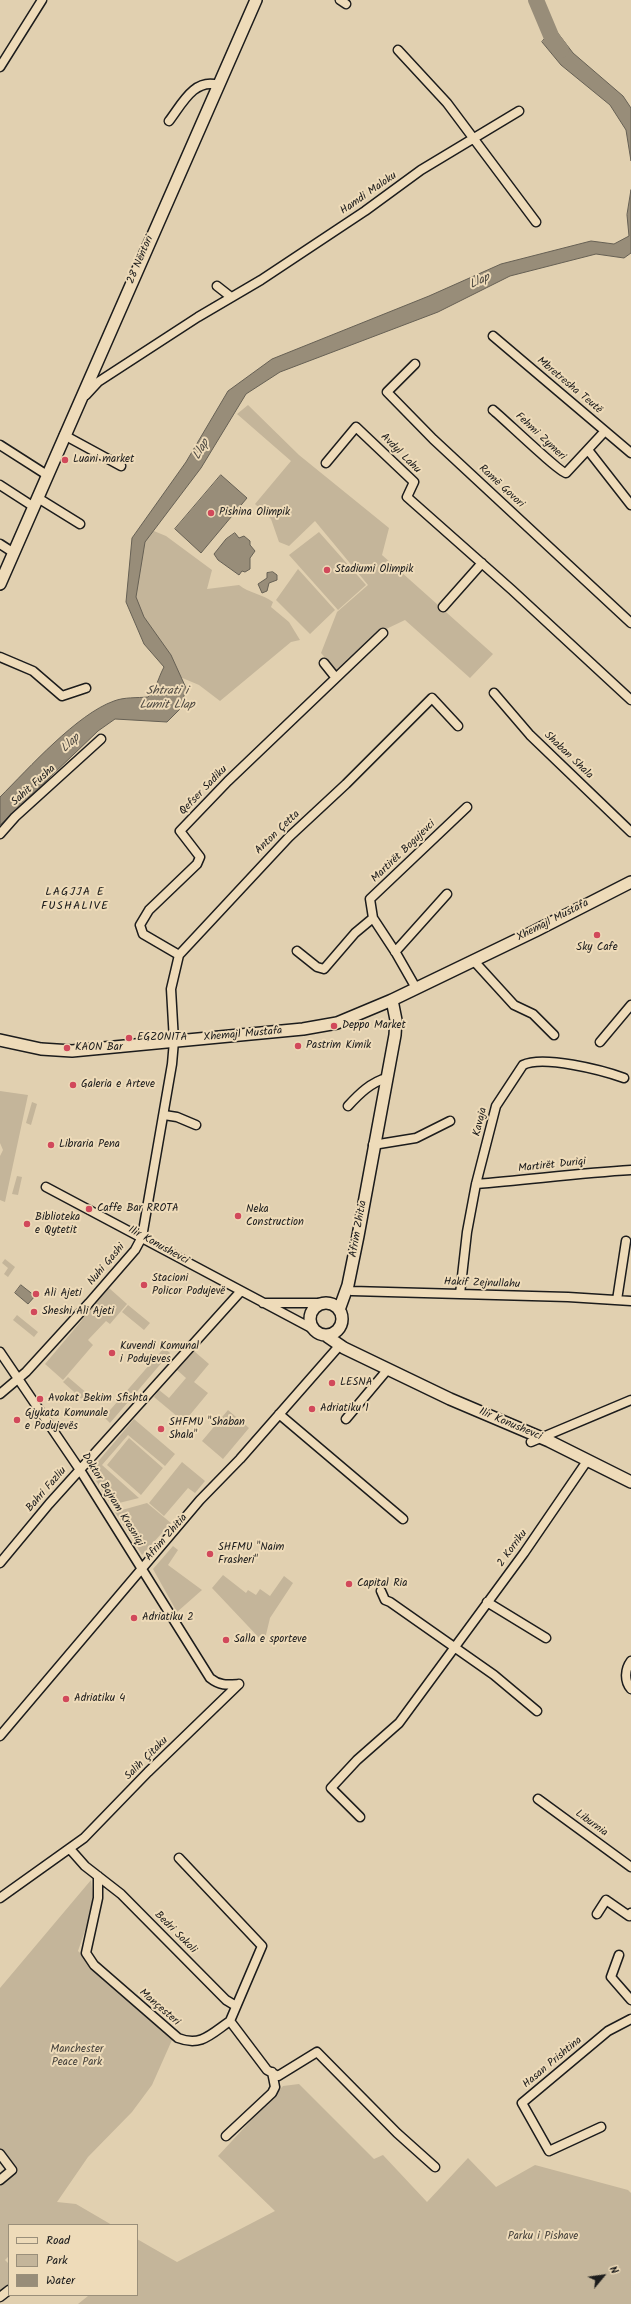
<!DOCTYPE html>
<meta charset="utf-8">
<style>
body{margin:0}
#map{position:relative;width:631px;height:2304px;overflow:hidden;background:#e1d0b0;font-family:Kalam,sans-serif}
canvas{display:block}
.legend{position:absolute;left:8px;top:2224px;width:130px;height:72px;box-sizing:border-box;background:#eedbb9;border:1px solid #9a8f7a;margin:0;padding:5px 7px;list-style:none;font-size:12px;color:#1c1c1c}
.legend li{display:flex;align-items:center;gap:8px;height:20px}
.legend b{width:20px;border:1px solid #9a8f7a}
.north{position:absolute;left:583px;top:2256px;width:40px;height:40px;-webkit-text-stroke:3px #eedbb9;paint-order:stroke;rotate:61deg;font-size:11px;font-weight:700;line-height:16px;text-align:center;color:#1c1c1c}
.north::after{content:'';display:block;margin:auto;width:14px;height:18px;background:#1c1c1c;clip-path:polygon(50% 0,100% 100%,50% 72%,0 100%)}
</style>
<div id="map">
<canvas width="631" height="2304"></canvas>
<ul class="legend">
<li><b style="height:5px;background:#eedbb9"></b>Road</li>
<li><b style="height:11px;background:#c4b59a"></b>Park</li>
<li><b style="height:11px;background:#988d79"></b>Water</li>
</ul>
<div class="north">N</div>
</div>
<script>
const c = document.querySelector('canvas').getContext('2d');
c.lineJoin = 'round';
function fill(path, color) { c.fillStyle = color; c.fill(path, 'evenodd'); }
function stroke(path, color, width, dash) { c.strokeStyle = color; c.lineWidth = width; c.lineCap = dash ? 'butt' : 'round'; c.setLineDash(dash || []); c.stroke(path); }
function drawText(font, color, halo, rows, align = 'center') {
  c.font = font + ' Kalam,sans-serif'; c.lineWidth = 4; c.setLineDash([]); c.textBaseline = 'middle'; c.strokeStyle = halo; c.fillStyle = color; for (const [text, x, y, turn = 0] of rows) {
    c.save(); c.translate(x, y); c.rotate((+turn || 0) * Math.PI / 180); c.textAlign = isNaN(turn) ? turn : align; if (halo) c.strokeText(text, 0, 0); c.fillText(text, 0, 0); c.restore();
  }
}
fill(new Path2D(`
 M 248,405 L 299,455 L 389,528 L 382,555 L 493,654 L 470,678 L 405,620 L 382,631 L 338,672 L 321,653 L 337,612 L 368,585 L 315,521 L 289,546 L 279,542 L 271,519 L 255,504 L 291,461 L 237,414 Z
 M 149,529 L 166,536 L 212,570 L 207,589 L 239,585 C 249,593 262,594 273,602 L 271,607 L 289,622 L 300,640 L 291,642 L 220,701 L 199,685 L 180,677 L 132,600 L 139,541 Z
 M 319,532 L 366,585 L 338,610 L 289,555 Z
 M 298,569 L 335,610 L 310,634 L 276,600 Z
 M 0,1091 L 28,1095 L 5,1202 L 0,1200 L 0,1156 L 3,1150 L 0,1143 Z
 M 32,1102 L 37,1104 L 31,1125 L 26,1123 Z
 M 17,1176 L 22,1177 L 18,1195 L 12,1194 Z
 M 5,1259 L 15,1267 L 8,1277 L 4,1274 L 8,1268 L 2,1263 Z
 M 109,1288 L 127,1304 L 110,1324 L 106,1321 L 88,1340 L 93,1345 L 63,1380 L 45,1364 Z
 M 128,1305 L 150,1323 L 144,1330 L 122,1312 Z
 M 17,1315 L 38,1332 L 34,1337 L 13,1320 Z
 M 164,1348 L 170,1353 L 110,1423 L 104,1417 Z
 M 194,1351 L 209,1364 L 194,1382 L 208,1393 L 184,1422 L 154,1397 L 159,1390 L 169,1398 L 186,1378 L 177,1370 Z
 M 68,1377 L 89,1395 L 84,1401 L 63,1382 Z
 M 228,1410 L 249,1428 L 223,1459 L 202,1441 Z
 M 134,1419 L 175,1454 L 165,1466 L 128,1435 L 102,1465 L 139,1498 L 111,1505 L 90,1471 Z
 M 129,1438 L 163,1468 L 141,1495 L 107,1465 Z
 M 182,1462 L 205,1481 L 195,1493 L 188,1488 L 164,1516 L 149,1503 Z
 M 147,1503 L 171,1523 L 142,1555 L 115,1512 Z
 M 173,1546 L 178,1550 L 168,1565 L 202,1590 L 177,1612 L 153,1569 Z
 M 223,1575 L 246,1593 L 248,1590 L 256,1595 L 260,1589 L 270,1596 L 284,1576 L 293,1583 L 270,1618 L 264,1643 L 212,1588 Z
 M 91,1880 L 94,1904 L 78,1951 L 172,2040 L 152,2085 L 132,2112 L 88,2157 L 57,2202 L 76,2204 L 112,2225 L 9,2225 L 9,2256 L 5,2260 L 9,2264 L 9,2286 L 0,2293 L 0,2183 L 16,2172 L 0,2151 L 0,1988 Z
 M 299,2084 L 374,2159 L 383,2155 L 427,2202 L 468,2158 L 496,2187 L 535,2165 L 628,2190 L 631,2193 L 631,2304 L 78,2304 L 88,2296 L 87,2295 L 137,2295 L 137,2239 L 177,2262 L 275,2211 L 218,2156 L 283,2086 Z`), '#c4b59a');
const water = new Path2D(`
 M 554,28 L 573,53 L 623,96 L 631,108 L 631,161 L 626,130 L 610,105 L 561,65 L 542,42 Z
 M 631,190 L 631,253 L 624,258 L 596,254 L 510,276 L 438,312 L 280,372 L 246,394 L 201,468 L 145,542 L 136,597 L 144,617 L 171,655 L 186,688 L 181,708 L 167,722 L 115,719 L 98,731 L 0,825 L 0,797 C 29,768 77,714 114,701 C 124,697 137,698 148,697 C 157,688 158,678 164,667 L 144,644 L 126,602 L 132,538 L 186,462 L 228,391 L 272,359 L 429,296 L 501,264 L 591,241 L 614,244 L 629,236 L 627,215 Z
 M 221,475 L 247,498 L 201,553 L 175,529 Z
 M 235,533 L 239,538 L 244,536 L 250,541 L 250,545 L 255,551 L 250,558 L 250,569 L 245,572 L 242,571 L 239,575 L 218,560 L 214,554 L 226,539 Z
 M 273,572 L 277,575 L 277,580 L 269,583 L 267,591 L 262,593 L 258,584 L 267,578 L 267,573 Z
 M 21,1285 L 35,1296 L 28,1304 L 15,1293 Z`);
fill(water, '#988d79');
stroke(water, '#666054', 1);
stroke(new Path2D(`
 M 536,0 L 552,38 L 561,50`), '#988d79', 16);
const street = new Path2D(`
 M 340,0 L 346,4
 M 398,50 L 447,103 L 536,222
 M 0,67 L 42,0
 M 169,121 C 182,104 194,78 218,85
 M 217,286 L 231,297
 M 493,336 L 631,453
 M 415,364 L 387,392 L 433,439 L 631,623
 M 86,395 L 98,382 L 198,317 L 261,280 L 365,211 L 421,170 L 519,111
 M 493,410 C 504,419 559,472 566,473 L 605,431
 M 64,435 L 121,466
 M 0,445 L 47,475
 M 588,450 L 631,505
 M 326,463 L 356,427 L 414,482 L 407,497 L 512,590 L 631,700
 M 0,485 L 34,507
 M 38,498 L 80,524
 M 0,544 L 14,553
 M 443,607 L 482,563
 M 0,657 L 33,671 L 62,696 L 86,688
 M 324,663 L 336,678
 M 494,693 L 530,735 L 631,832
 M 0,834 L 15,817 L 101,739
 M 297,951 L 317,967 L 324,969 L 355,933 L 373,918
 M 395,952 L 447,894
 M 179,955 L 143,934 L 140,925 L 149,910 L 197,864 L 200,857 L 180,831 L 228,781 L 383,633
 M 473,960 L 514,1005 L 533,1014 L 554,1035
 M 416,988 L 396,953 L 373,918 L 370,899 L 467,807
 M 600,1042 L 631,1005
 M 348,1106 C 359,1094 371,1082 387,1078
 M 164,1115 L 177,1117 L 196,1125
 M 373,1145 L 416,1138 L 450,1121
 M 476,1184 C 528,1180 579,1173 631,1170
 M 46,1187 L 313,1329
 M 347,1289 L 352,1291 L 568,1297 L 631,1301
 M 460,1294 L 467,1232 L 476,1184 L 496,1106 L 523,1065 C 543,1055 602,1070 624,1078
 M 617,1300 L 626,1241
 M 263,1303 L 324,1303
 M 0,1352 L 80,1470 L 210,1678 C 220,1686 227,1685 239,1684
 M 0,1394 L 26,1372 L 89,1303 L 135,1250 L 142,1237 L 172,1064 L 174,1041 L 171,989 L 179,955 L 289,837 L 346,784 L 432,698 L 458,726
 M 279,1414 L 403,1519
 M 346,1419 L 388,1369
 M 531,1442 L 631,1400
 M 0,1563 L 49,1504 L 241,1291
 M 381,1591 L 385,1600 L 390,1602 L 494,1675 L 537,1711
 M 487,1602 L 546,1638
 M 631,1661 C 625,1669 624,1681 631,1689
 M 0,1736 L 200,1500 L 240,1459 L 340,1345
 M 538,1799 L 631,1867
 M 360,1817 L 331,1788 L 357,1760 L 399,1723 L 524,1553 L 587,1461
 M 70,1849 L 85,1866 L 121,1894 L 226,2000 L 236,2006
 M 179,1858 L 262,1946 L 230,2021
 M 98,1876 L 98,1898 L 86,1953 L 94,1965 L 178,2038 C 201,2047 211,2034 230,2021
 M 0,1898 L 84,1838 L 148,1772 L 239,1684
 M 597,1914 L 606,1900 L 629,1916 L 631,1913
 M 619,1955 L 611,1977 L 631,2000
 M 230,2021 L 267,2070 L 278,2076 L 317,2052 L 397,2133 L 435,2167
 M 601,2127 L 549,2151 L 522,2103 L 608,2031 L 631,2019
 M 226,2136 L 272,2093 L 275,2087 L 272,2072
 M 0,2154 L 12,2170 L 0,2180
 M 0,2297 L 9,2290`);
const secondary = new Path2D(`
 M 0,584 L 256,0
 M 0,1040 L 41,1049 L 72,1051 L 303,1029 L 337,1023 L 392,1000 L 535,931 L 631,882
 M310 1319a16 16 0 1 1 32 0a16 16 0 1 1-32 0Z
 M 339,1310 L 348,1285 L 358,1236 L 395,1035 L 396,1020 L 392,1000
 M 325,1335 L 344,1348 L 450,1399 L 549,1441 L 631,1482`);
stroke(street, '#1c1c1c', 11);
stroke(secondary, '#1c1c1c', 14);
stroke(street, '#eedbb9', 8);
stroke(secondary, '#eedbb9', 11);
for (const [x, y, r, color] of [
 [65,460,4,"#d1495b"],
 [211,513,4,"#d1495b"],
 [327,570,4,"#d1495b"],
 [597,935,4,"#d1495b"],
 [334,1026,4,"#d1495b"],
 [129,1038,4,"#d1495b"],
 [298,1046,4,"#d1495b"],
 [67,1048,4,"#d1495b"],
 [73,1085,4,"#d1495b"],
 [51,1145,4,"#d1495b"],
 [89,1209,4,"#d1495b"],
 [238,1216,4,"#d1495b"],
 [27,1224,4,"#d1495b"],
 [144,1285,4,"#d1495b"],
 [36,1294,4,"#d1495b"],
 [34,1312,4,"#d1495b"],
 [112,1353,4,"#d1495b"],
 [332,1383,4,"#d1495b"],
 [40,1399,4,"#d1495b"],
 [312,1409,4,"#d1495b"],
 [17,1420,4,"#d1495b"],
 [161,1429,4,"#d1495b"],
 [210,1554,4,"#d1495b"],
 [349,1584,4,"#d1495b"],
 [134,1618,4,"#d1495b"],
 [226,1640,4,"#d1495b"],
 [66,1699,4,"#d1495b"]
]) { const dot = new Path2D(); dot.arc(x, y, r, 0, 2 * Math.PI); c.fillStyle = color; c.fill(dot); stroke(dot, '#eedbb9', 1.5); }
drawText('11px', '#1c1c1c', '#eedbb9', [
 ["Hamdi Maloku",369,194,-35],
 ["28 Nëntori",141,260,-67],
 ["Mbretresha Teutë",569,386,40],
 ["Fehmi Zymeri",540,437,43],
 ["Avdyl Lahu",400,454,45],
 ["Ramë Govori",501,487,43],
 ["Shaban Shala",568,756,44],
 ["Sahit Fusha",34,786,-42],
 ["Qefser Sadiku",204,791,-46],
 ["Anton Çetta",278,833,-44],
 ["Martirët Bogujevci",404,852,-44],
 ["Xhemajl Mustafa",553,921,-27],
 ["Xhemajl Mustafa",243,1035,-5],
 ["Kavaja",481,1122,-76],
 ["Martirët Duriqi",552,1166,-6],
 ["Afrim Zhitia",359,1229,-80],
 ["Ilir Konushevci",158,1246,29],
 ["Nuhi Gashi",107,1265,-50],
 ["Hakif Zejnullahu",482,1284,2],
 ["Ilir Konushevci",510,1425,23],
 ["Bahri Fazliu",47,1490,-49],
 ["Doktor Bajram Krasniqi",112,1500,58],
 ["Afrim Zhitia",167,1538,-49],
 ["2 Korriku",513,1549,-54],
 ["Salih Çitaku",147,1759,-45],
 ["Liburnia",591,1824,36],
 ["Bedri Sokoli",175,1933,45],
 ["Mançesteri",159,2008,41],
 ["Hasan Prishtina",553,2063,-40]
]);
drawText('11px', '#1c1c1c', '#eedbb9', [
 ["Luani market",73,460],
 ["Pishina Olimpik",219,513],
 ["Stadiumi Olimpik",335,570],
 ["Sky Cafe",597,948,"center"],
 ["Deppo Market",342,1026],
 ["EGZONITA",137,1038],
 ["Pastrim Kimik",306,1046],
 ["KAON Bar",75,1048],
 ["Galeria e Arteve",81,1085],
 ["Libraria Pena",59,1145],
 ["Caffe Bar RROTA",97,1209],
 ["Neka",246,1210],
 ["Construction",246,1223],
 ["Biblioteka",35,1218],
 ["e Qytetit",35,1231],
 ["Stacioni",152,1279],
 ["Policor Podujevë",152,1292],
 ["Ali Ajeti",44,1294],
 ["Sheshi Ali Ajeti",42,1312],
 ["Kuvendi Komunal",120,1347],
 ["i Podujeves",120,1360],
 ["LESNA",340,1383],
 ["Avokat Bekim Sfishta",48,1399],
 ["Adriatiku 1",320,1409],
 ["Gjykata Komunale",25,1414],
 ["e Podujevës",25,1427],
 ["SHFMU \"Shaban",169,1423],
 ["Shala\"",169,1436],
 ["SHFMU \"Naim",218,1548],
 ["Frasheri\"",218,1561],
 ["Capital Ria",357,1584],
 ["Adriatiku 2",142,1618],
 ["Salla e sporteve",234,1640],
 ["Adriatiku 4",74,1699]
], 'left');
drawText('11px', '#46423c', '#eedbb9', [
 ["Manchester",77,2050],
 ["Peace Park",77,2063],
 ["Parku i Pishave",543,2237]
]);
drawText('italic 12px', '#4e4941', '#eedbb9', [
 ["Llap",480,282,-25],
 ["Llap",202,450,-60],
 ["Shtrati i",167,692],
 ["Lumit Llap",167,706],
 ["Llap",71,744,-43]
]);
c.letterSpacing = '1px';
drawText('12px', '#1c1c1c', '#eedbb9', [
 ["LAGJJA E",75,893],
 ["FUSHALIVE",75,907]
]);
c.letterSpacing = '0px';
</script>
